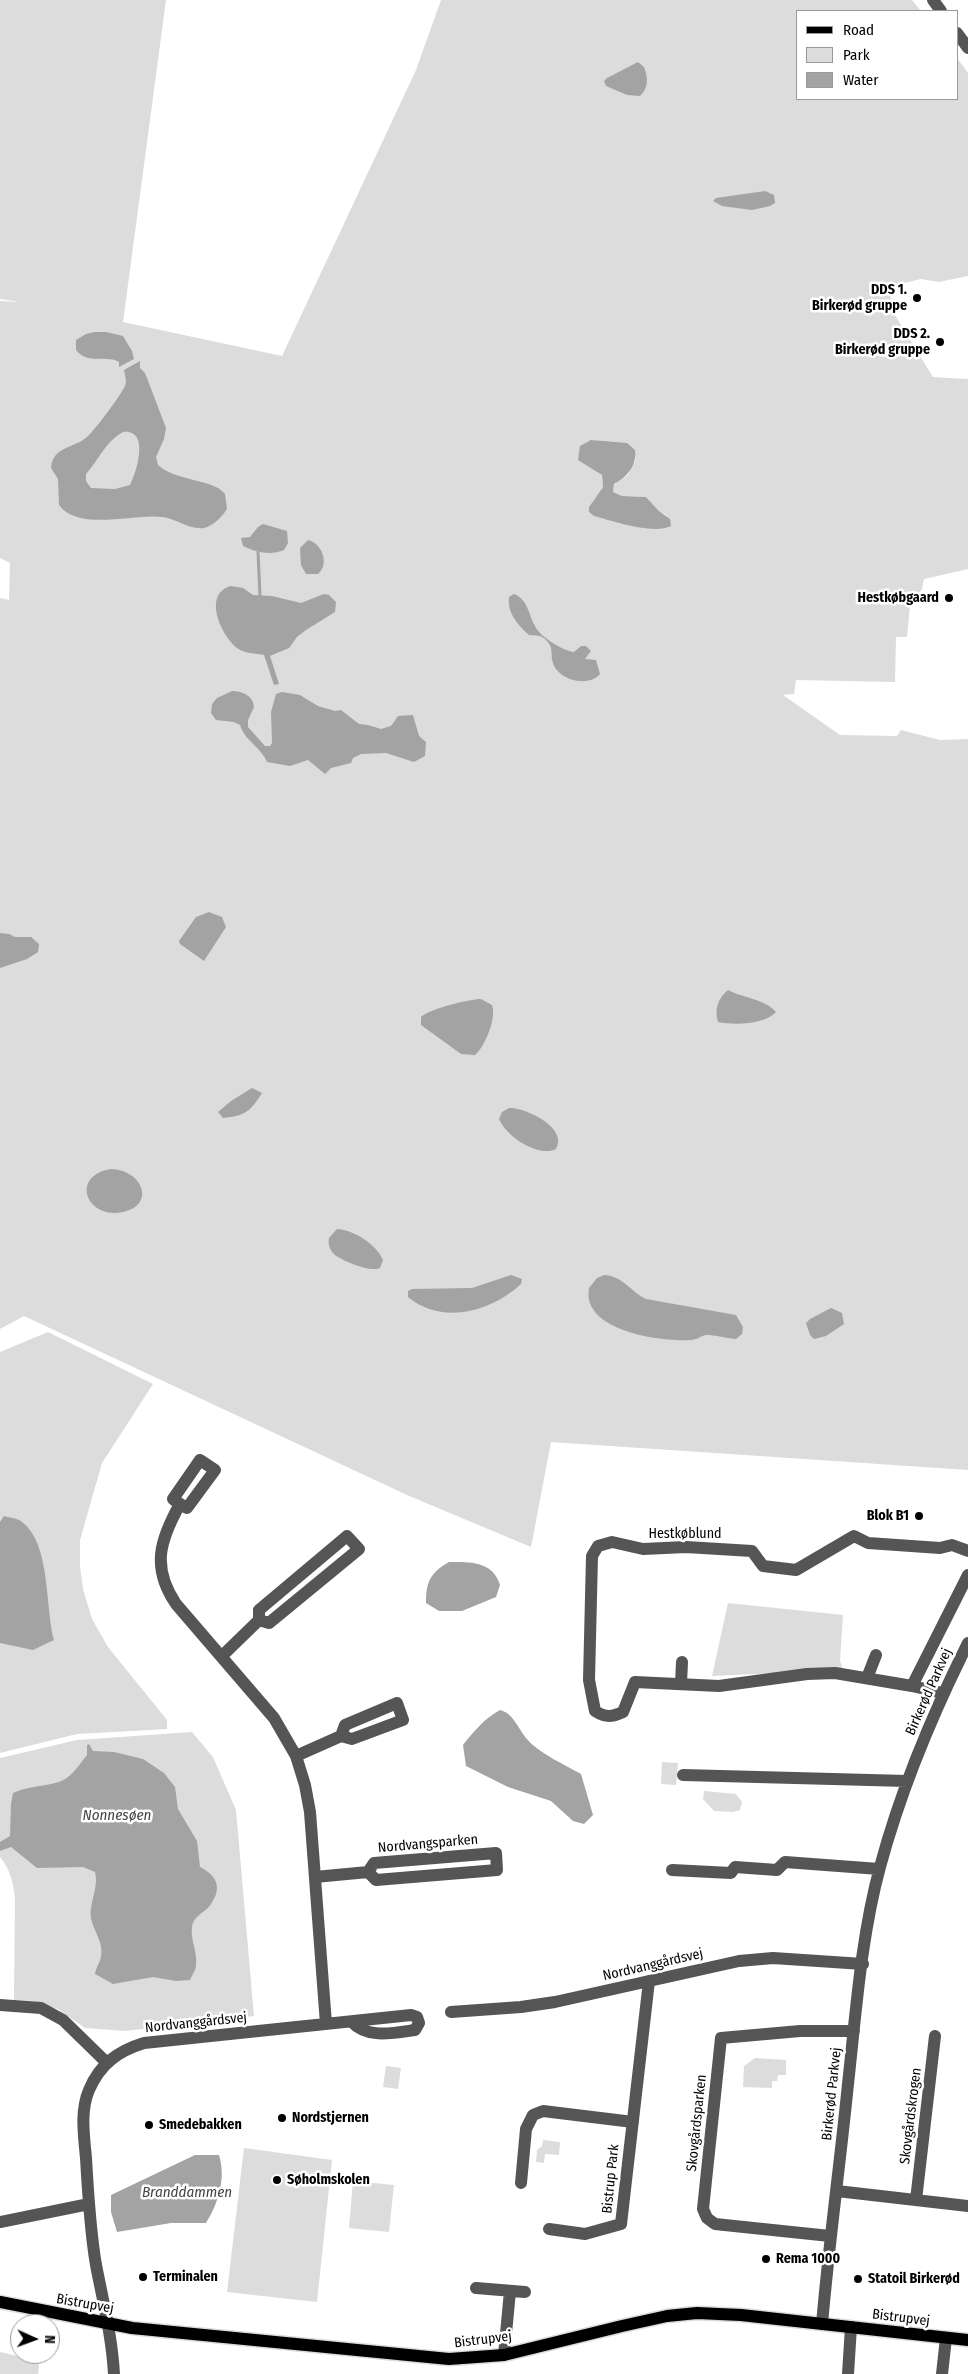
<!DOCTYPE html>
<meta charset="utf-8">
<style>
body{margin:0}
#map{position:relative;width:968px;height:2374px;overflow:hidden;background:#fff;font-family:"Fira Sans Condensed",sans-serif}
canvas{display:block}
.legend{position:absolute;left:796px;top:10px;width:162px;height:90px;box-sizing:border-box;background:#fff;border:1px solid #999;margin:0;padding:6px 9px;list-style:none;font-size:15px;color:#000}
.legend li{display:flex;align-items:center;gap:10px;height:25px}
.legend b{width:25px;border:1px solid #999}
.north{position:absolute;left:10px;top:2314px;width:50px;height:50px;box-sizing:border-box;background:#fff;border:1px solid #999;border-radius:50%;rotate:92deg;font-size:14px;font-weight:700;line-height:20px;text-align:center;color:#000}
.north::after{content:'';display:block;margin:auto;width:18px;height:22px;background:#000;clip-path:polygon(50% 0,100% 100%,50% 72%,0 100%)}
</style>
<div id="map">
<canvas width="968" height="2374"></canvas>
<ul class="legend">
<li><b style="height:6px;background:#000"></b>Road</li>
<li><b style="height:14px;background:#dcdcdc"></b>Park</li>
<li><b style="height:14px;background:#a3a3a3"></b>Water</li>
</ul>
<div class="north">N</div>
</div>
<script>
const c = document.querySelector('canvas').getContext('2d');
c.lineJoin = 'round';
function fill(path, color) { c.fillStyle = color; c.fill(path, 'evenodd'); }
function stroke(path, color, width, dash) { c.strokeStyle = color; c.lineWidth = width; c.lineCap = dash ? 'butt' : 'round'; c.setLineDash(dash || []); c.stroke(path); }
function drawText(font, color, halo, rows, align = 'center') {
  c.font = font + ' "Fira Sans Condensed",sans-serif'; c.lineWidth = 5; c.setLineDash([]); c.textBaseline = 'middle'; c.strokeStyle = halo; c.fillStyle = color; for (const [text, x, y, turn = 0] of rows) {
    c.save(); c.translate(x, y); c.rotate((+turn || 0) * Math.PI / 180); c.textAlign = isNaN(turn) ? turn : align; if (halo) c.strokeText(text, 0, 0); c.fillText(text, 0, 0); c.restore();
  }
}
fill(new Path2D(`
 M 0,0 L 166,0 L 123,322 L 282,356 L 416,70 L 441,0 L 912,0 L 921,11 L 797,11 L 797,99 L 957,99 L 957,58 L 968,73 L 968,276 L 939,282 L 921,279 L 892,286 L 890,307 L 933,377 L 968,379 L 968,569 L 924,579 L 922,589 L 910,606 L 907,637 L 896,637 L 895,682 L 796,680 L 794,694 L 783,695 L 840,735 L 897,736 L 901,730 L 940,740 L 968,739 L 968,1470 L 551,1442 L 531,1547 L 407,1495 L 24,1316 L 0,1329 L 0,598 L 9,600 L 10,563 L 0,558 L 0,301 L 20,302 L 0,299 ZM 591,440 L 605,442 L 636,459 L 628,475 L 614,485 L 613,492 L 622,496 L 646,497 L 659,511 L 667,516 L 649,528 L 594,516 L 589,507 L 603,487 L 602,475 L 592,468 Z
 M 48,1332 L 153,1384 L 102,1463 L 80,1540 L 80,1566 L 83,1589 L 92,1619 L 108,1647 L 167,1720 L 167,1729 L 77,1734 L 0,1753 L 0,1352 Z
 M 728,1603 L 843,1615 L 840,1661 L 843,1670 L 712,1676 Z
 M 192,1732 L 213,1757 L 236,1810 L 254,2016 L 125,2031 L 85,2028 L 58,2009 L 32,2001 L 14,2000 L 15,1897 C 13,1882 10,1869 0,1857 L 0,1758 L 77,1740 Z
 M 662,1762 L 678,1763 L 676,1785 L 661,1784 Z
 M 704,1791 L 736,1794 L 742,1802 L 740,1810 L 733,1812 L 714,1811 L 703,1799 Z
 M 755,2058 L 786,2060 L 786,2075 L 778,2075 L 777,2081 L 772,2081 L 772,2088 L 743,2087 L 744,2066 Z
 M 386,2066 L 401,2068 L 398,2089 L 383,2087 Z
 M 543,2140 L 560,2142 L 559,2155 L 545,2154 L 544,2163 L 536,2162 L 537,2150 L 542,2146 Z
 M 244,2148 L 332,2160 L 317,2302 L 227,2292 Z
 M 353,2181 L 394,2185 L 389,2232 L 349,2228 Z
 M 0,2352 L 26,2358 L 40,2356 L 38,2374 L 0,2374 Z`), '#dcdcdc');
fill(new Path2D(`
 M 638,62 L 644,67 C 648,77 649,88 640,96 L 627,95 L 606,86 L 604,81 L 607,78 Z
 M 765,191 L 774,195 L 775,203 L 770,206 L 752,210 L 722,206 L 713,201 L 716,198 Z
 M 94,332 L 106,332 L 123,336 L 132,351 L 134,359 L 119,367 L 119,362 L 115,360 C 101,357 86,363 76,350 L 76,340 L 86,334 Z
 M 140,361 L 140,368 L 145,373 L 166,428 L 164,439 L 156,457 L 158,465 C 174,481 214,479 225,494 L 227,509 C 222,517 213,526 204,528 C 190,530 176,519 163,517 C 136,513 78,532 59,505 L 58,479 L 51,468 C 53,446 73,449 87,437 C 95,430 121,395 125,386 C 127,381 125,376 124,370 ZM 123,432 C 150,429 137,472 130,485 L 115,489 L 91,488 L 86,481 L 86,474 C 99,460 105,442 123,432 Z
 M 591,440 L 627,443 L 635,450 C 637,465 628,477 614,484 L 613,492 L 622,496 L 646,497 L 659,511 L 670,519 L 671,526 C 653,535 613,521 594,516 L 589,512 L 589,507 L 603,487 L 602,475 L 578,460 L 580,446 Z
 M 263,524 L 287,531 L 288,543 L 284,550 C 270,556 256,552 243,546 L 241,538 L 250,537 L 258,527 Z
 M 308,540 C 322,543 330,564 318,574 L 306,574 L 301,565 L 300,548 Z
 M 231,586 L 243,588 L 253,595 L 272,596 L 301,603 L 324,594 L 329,595 L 336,602 L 335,612 L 306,630 L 297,637 L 289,648 L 270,656 L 279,684 L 274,685 L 264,655 C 255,653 245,654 237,648 C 221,635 202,594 231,586 Z
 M 514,594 C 528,599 529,616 535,626 C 539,636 563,651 574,652 L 581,646 L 586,646 L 591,651 L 585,659 L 596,660 L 600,674 C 588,688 558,680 553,663 C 550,655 554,648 547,641 C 541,634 536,636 529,635 C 518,625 507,613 509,597 Z
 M 232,691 C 243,691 253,696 254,707 L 248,720 L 248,727 L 265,746 L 270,746 L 272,743 L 271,712 L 276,694 L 282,692 L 300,695 L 318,706 L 335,711 L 341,710 L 359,724 L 368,725 L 381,729 L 391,726 L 398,716 L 413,715 L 419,736 L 426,742 L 425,756 L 414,762 L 386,753 L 361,754 L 353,758 L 351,763 L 331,768 L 325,774 L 308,760 L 290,766 L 267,762 C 261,747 245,741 240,725 L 234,722 L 216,720 L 211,713 L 212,704 L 217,698 Z
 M 209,912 L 222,917 L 226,927 L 204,961 L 180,944 L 179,941 L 196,917 Z
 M 0,933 L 9,934 L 15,937 L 31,937 L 39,944 L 38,952 L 27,959 L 0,968 Z
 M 728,990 C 743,998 765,999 776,1012 C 764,1025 735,1025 718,1022 C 714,1010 718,998 728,990 Z
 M 481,999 L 492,1005 C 497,1017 485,1047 475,1055 L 461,1054 L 421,1025 L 421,1017 C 429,1009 470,999 481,999 Z
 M 252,1088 L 262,1093 C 251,1111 245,1116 223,1118 L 218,1112 L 231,1101 Z
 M 509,1108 C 525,1107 569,1128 556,1149 C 538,1158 506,1136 499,1119 L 502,1112 Z
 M 111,1169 C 143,1170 156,1205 123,1212 C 87,1220 69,1176 111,1169 Z
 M 337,1229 C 354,1230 376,1244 383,1260 L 380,1268 C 371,1273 339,1260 333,1253 C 329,1248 328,1243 329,1238 Z
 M 511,1275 L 522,1279 L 521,1284 C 492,1311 443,1326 408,1297 L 408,1291 L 412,1289 L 472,1288 Z
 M 604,1275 C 623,1276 631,1292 646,1299 L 736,1315 L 743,1327 L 742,1334 L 736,1339 C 729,1339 709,1334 706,1335 C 700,1336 697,1340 691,1340 C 661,1342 581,1331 589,1288 L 597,1278 Z
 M 831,1308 L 842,1313 L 844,1324 L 826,1336 L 814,1339 L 810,1335 L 806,1323 L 810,1319 Z
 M 4,1516 C 10,1518 18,1518 22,1522 C 51,1544 45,1607 54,1640 L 33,1650 L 0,1643 L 0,1522 Z
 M 449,1562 C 470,1562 493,1561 500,1585 L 496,1597 L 462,1611 L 439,1611 L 426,1603 C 426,1582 430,1573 449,1562 Z
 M 500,1710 C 513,1713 518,1728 526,1738 C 537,1752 565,1765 581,1774 L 593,1815 L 584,1824 L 573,1821 L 551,1801 L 508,1787 L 466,1766 L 463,1745 C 474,1731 484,1719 500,1710 Z
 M 89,1744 L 93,1751 L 114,1752 L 143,1759 L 164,1773 L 175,1787 L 178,1809 L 197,1841 L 200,1867 C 216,1875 223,1887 211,1904 C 206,1912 193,1916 192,1927 C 190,1939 198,1953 196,1965 C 196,1970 192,1975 190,1980 L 176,1981 L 153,1977 L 113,1984 L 95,1974 C 96,1967 100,1963 101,1956 C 104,1943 93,1930 91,1918 C 89,1902 99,1888 95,1872 L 83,1867 L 37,1868 L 11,1847 L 0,1851 L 0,1842 L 10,1836 L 11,1804 L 13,1793 C 28,1786 43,1787 59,1782 C 70,1779 80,1764 87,1755 L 87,1745 Z
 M 195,2155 L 219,2155 C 226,2178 219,2202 206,2223 L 171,2223 L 117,2232 L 111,2212 L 111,2195 Z`), '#a3a3a3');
stroke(new Path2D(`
 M 258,552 L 260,596`), '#a3a3a3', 3);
const major = new Path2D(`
 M 0,2302 L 132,2328 L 449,2359 L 504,2355 L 622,2326 L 667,2316 L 697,2313 L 741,2315 L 968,2340`);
stroke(major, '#dbdbdb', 15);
stroke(new Path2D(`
 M 933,0 L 941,11
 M 957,33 L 968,48
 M 180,1504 L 187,1508 L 215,1470 L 200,1460 L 173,1499 L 180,1504 C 160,1540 151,1567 176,1604 L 274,1718 L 296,1756 L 305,1785 L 310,1812 L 326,2024
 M 222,1656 L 259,1620 L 269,1623 L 359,1549 L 347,1536 L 259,1610 L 259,1620
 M 867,1678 L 876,1655
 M 681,1684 L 682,1662
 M 912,1686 L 968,1575
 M 943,1693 L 912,1686 L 835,1673 L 807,1674 L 719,1686 L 635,1682 L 623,1712 C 612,1717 606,1718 595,1711 L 589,1680 L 592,1556 L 598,1546 L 612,1542 L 643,1549 L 686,1547 L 752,1551 L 763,1566 L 796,1570 L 854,1536 L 868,1543 L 940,1548 L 952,1545 L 968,1551
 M 296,1756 L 341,1736 L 352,1739 L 403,1720 L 397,1703 L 345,1725 L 341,1736
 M 683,1775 L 907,1781
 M 672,1870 L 731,1873 L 735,1867 L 777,1870 L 785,1862 L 879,1869
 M 315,1877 L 368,1872 L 376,1880 L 497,1870 L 496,1853 L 374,1863 L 368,1872
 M 0,2005 L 41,2008 L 63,2020 L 106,2062
 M 451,2012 L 521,2007 L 555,2002 L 739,1961 L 773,1958 L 863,1964
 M 521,2183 L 526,2129 L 533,2115 L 543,2111 L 633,2122
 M 837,2191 L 968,2206
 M 916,2200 L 935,2036
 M 0,2222 L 89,2204
 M 549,2229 L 585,2234 L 621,2224 L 649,1981
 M 830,2236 L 715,2224 L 707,2218 L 703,2209 L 721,2038 L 800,2031 L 854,2031
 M 476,2288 L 525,2292
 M 822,2324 C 829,2243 840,2164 848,2084 C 856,2012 861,1937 880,1867 C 901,1789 932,1715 968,1643
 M 504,2355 L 510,2291
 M 114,2374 C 112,2337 103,2301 96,2265 C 90,2230 88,2194 86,2158 C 84,2136 80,2111 89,2090 C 100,2064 118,2051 144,2043 L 411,2015 L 417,2017 L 419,2023 L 415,2030 C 394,2033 367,2039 352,2022
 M 848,2374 L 851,2327
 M 942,2374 L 946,2338`), '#555', 12);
stroke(major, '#000', 12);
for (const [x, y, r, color] of [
 [917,298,5,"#000"],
 [940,342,5,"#000"],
 [949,598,5,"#000"],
 [919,1516,5,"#000"],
 [282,2118,5,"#000"],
 [149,2125,5,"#000"],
 [277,2180,5,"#000"],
 [766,2259,5,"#000"],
 [143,2277,5,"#000"],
 [858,2279,5,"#000"]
]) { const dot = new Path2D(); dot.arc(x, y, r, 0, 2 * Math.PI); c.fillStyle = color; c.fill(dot); stroke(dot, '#fff', 2); }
drawText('bold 14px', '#000', '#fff', [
 ["DDS 1.",907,290,"right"],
 ["Birkerød gruppe",907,306,"right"],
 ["DDS 2.",930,334,"right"],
 ["Birkerød gruppe",930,350,"right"],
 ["Hestkøbgaard",939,598,"right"],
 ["Blok B1",909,1516,"right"],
 ["Nordstjernen",292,2118],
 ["Smedebakken",159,2125],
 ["Søholmskolen",287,2180],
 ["Rema 1000",776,2259],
 ["Terminalen",153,2277],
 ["Statoil Birkerød",868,2279]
], 'left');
drawText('14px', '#000', '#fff', [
 ["Hestkøblund",685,1534],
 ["Birkerød Parkvej",929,1692,-66],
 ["Nordvangsparken",428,1844,-5],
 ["Nordvanggårdsvej",653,1965,-13],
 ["Nordvanggårdsvej",196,2023,-6],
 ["Birkerød Parkvej",832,2094,-84],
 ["Skovgårdskrogen",911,2116,-83],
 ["Skovgårdsparken",697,2123,-84],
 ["Bistrup Park",611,2179,-84],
 ["Bistrupvej",85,2304,10],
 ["Bistrupvej",901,2318,7],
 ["Bistrupvej",483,2340,-7]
]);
drawText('italic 15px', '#444', '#fff', [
 ["Nonnesøen",117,1816],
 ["Branddammen",187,2193]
]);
</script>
